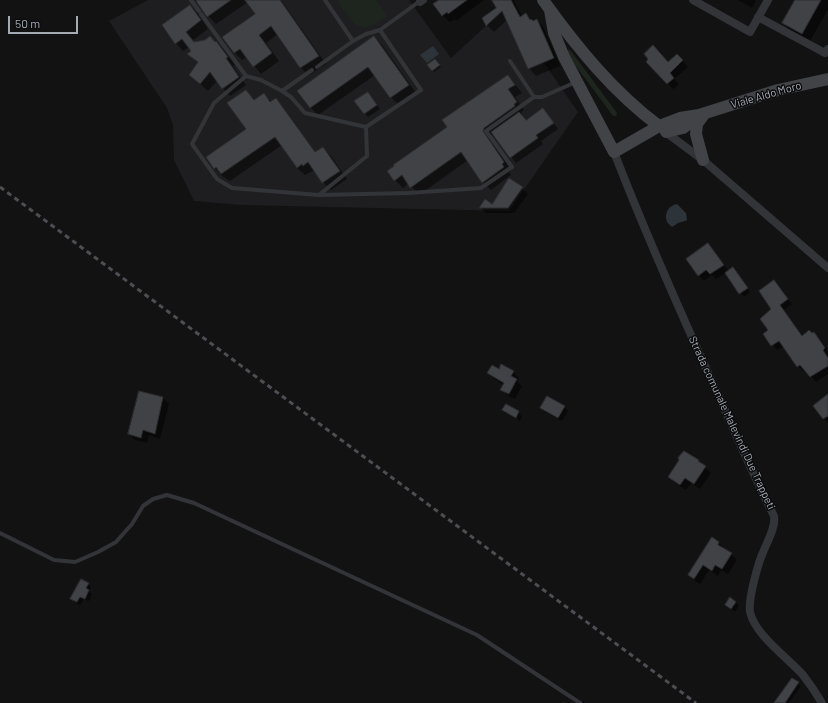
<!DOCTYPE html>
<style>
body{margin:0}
#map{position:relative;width:828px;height:703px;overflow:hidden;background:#121213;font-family:Barlow,sans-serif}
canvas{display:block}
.scale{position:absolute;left:8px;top:16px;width:70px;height:18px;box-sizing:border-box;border:2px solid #a4a9b2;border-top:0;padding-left:5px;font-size:12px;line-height:14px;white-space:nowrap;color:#a4a9b2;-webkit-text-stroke:3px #0d0d0e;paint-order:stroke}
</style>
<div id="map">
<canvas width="828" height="703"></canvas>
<div class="scale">50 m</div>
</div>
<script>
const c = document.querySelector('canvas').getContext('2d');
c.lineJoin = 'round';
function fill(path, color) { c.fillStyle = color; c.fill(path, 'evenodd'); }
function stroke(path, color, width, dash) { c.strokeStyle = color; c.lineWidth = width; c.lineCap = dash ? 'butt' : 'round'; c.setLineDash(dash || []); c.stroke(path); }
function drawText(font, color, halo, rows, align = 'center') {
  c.font = font + ' Barlow,sans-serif'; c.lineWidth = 3; c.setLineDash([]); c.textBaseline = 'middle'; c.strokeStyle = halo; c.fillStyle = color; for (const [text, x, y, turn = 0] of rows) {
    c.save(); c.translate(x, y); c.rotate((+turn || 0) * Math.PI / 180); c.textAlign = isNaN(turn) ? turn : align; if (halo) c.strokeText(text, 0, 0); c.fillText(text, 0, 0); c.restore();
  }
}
fill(new Path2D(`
 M 148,0 L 409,0 L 451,58 L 502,11 L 528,69 L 541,63 L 542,64 L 544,63 L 578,112 L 509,211 L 242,205 L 194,201 L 174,160 L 173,125 L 167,108 L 109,21 Z`), '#1e1e20');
fill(new Path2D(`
 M 337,0 L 376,0 L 387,16 C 358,38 354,25 337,0 Z
 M 568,49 L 571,51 L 617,113 L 616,116 L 613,116 L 567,54 Z`), '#1e251f');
fill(new Path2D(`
 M 433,46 L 439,54 L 427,63 L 420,55 Z
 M 677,204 L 686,213 L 687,220 L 685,221 L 678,223 L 672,227 L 667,222 C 664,213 668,206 677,204 Z`), '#2c343a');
fill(new Path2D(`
 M 199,0 L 281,0 L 326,64 L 309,75 L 301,68 L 278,34 L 266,43 L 279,61 L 261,74 L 247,57 L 242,60 L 234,52 L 257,14 L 248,2 L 216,24 L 208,16 Z
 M 440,0 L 484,0 L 456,21 L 455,19 L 450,22 L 442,15 Z
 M 493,0 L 516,0 L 514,1 L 522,16 L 526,15 L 534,22 L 537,20 L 544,28 L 560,66 L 536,76 L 529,68 L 507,20 L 494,32 L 487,25 L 497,8 Z
 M 738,0 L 756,0 L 752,8 Z
 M 796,0 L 828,0 L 828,11 L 827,11 L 810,41 L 791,31 L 783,23 Z
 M 190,6 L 198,14 L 208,29 L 193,40 L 195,43 L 205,41 L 210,37 L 224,50 L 235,65 L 233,66 L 246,85 L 230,96 L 217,81 L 208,91 L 198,82 L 190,75 L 198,63 L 189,54 L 192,51 L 189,47 L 183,51 L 176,43 Z
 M 374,37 L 382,45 L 416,93 L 399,105 L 391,97 L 375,75 L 318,115 L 310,107 Z
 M 677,55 L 688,67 L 674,79 L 679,84 L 673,89 L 647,62 L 650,59 L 668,63 Z
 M 437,61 L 441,67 L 434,72 L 432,70 Z
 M 508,76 L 522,93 L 515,97 L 524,110 L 521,112 L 522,114 L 521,115 L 526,121 L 543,109 L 558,129 L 541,141 L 543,144 L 516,163 L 494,134 L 492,136 L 490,139 L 511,170 L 509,172 L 511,175 L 491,190 L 483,182 L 468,160 L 419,195 L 409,183 L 403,188 L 395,180 L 448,128 Z
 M 246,91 L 255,101 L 264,95 L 272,102 L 276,100 L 283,107 L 316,153 L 323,148 L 331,156 L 347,179 L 331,190 L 323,182 L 315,170 L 305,175 L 297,168 L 282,145 L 230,181 L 222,176 L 215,168 L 247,129 Z
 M 368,93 L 380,109 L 368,117 L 356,101 Z
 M 522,188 L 528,194 L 514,213 L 486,213 L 480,207 L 492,205 Z
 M 708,244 L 729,271 L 736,272 L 750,292 L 744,297 L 726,273 L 716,279 L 712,275 L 704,281 L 699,275 Z
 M 773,281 L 792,304 L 784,310 L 803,336 L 814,333 L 828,351 L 827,355 L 828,357 L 828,374 L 816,382 L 805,370 L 803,371 L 798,366 L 784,346 L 777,350 L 764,334 L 770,330 L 773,309 Z
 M 499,370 L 513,372 L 519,378 L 517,381 L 522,386 L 515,399 L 507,395 L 502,389 L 504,385 L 494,379 L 488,373 Z
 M 140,392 L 163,398 L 169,404 L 160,439 L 149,435 L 147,443 L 135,440 L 129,434 Z
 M 828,396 L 828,423 L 814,406 Z
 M 547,397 L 564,407 L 568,411 L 562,421 L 545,412 L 541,408 Z
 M 506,405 L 522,416 L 520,421 L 504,410 Z
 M 684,452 L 698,461 L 711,473 L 700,489 L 691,483 L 686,490 L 675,483 L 670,477 Z
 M 719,543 L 724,548 L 724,549 L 731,554 L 737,560 L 728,574 L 721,570 L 718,576 L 709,570 L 700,584 L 695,581 L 689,575 Z
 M 88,584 L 91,587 L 89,591 L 92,594 L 89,601 L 84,599 L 80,605 L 75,602 L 72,599 Z
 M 736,602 L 739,606 L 735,612 L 730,608 Z
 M 798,683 L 801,686 L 789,703 L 775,703 Z`), '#0007');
const building = new Path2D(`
 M 198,0 L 231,0 L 207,17 L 196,1 Z
 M 245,0 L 280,0 L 319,56 L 300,68 L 271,26 L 259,35 L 272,53 L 253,67 L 240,49 L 234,53 L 222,37 L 255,14 Z
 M 439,0 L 467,0 L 448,14 L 447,12 L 442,16 L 433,4 Z
 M 492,0 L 511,0 L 520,17 L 526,13 L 530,20 L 531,19 L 533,21 L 537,19 L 554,58 L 528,69 L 502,11 L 486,26 L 482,18 L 496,8 Z
 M 795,0 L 821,0 L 802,34 L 782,23 Z
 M 190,5 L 201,20 L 186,32 L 194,42 L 205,40 L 210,36 L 215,42 L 216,41 L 228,57 L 226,58 L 239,77 L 222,89 L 210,72 L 200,84 L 189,75 L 198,62 L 187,54 L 191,51 L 182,39 L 175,44 L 162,25 Z
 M 374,36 L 409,85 L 390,98 L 368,67 L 310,108 L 297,91 Z
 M 653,45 L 668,62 L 677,54 L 683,60 L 670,73 L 674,78 L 667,84 L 646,62 L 648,59 L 644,54 Z
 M 435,59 L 440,65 L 432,71 L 427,65 Z
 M 508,75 L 515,85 L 508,89 L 517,102 L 514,104 L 515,106 L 484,128 L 483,131 L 504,162 L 502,164 L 504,167 L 482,183 L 461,152 L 410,188 L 402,175 L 394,181 L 387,171 L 394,166 L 393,165 L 447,127 L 442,120 Z
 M 246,90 L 254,100 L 264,93 L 270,102 L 276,98 L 315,152 L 323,147 L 340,171 L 322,183 L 308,162 L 303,166 L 302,164 L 297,168 L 275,137 L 221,174 L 216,167 L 214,169 L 206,157 L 246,129 L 227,103 Z
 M 368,92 L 377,105 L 364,114 L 354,101 Z
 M 543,108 L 554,123 L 536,135 L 538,138 L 510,158 L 491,132 L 519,112 L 526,120 Z
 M 509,178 L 523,187 L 508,208 L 479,208 L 485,199 L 492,204 Z
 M 708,243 L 724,265 L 710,274 L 706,270 L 698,276 L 686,259 Z
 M 733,267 L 748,288 L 739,294 L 725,273 Z
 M 774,280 L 788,299 L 780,305 L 802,336 L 809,330 L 812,333 L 814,332 L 825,348 L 823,350 L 828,358 L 828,366 L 810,377 L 800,365 L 797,367 L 779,341 L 771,346 L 763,334 L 768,330 L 760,319 L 771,309 L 759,291 Z
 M 501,364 L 514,371 L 511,376 L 517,379 L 509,394 L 500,390 L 504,383 L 487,373 L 492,365 L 499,369 Z
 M 139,391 L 163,397 L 155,434 L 143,430 L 141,438 L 128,434 Z
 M 828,394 L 828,416 L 823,419 L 813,406 Z
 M 547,396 L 565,406 L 558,418 L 540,408 Z
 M 506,404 L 519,411 L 516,418 L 502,410 Z
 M 684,451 L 699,460 L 698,461 L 706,466 L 694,484 L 685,478 L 680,485 L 668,477 L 679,460 L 678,458 Z
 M 712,537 L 719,542 L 718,545 L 732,553 L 722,569 L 715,565 L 712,571 L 703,565 L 694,579 L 688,575 Z
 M 81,579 L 89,583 L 86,588 L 89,590 L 85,599 L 80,597 L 77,602 L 70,599 Z
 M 730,597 L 736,602 L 731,609 L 725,605 Z
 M 792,678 L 799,682 L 785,703 L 774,703 Z`);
fill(building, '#414246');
stroke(building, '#2c2c2f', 1);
stroke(new Path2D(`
 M 191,0 L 199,11
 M 325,0 L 353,41 L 366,34 L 380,30 L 420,1
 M 201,14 L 246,76 L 261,80 L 282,91 L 312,70
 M 317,67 L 353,41
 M 246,76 L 214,103 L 192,144 L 217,179 L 232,188 L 319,195 L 367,156 L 366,127
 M 282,91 L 291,97 L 305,113 L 366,127 L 421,90 L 380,30
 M 534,97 L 542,97 L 576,82
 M 319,195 L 409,193 L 481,188 L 512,167 L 486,131 L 534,97 L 510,61
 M 0,533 L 54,560 L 75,562 L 98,552 L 116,542 L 132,524 L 143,506 L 153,499 L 167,495 L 194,503 L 477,635 L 580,703`), '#333438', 4);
stroke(new Path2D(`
 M 693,0 L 750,32 L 768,0
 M 420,2 L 423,0
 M 758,17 L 825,53 L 828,49
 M 664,131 L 703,160 L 828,268
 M 614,152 C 646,235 682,316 719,397 C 737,437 754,477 774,516 C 776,527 768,540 764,550 C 758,563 748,599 750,612 C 755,635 788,658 803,675 C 810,684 816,693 822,703`), '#333438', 8);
stroke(new Path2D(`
 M 543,0 C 576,46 613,92 659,126
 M 550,10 L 554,33 L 564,57 L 614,152 L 659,126 L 680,118 L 699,115 L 778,90 L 828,79
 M 666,132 L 683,128 L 698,116
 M 703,160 L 696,134 L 697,124 L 705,113`), '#414347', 12);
stroke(new Path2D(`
 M 0,187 L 696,703`), '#4c4e52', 3, [5, 4]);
drawText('11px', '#a4a9b2', '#0d0d0e', [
 ["Viale Aldo Moro",766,95,-16],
 ["Strada comunale Malevindi Due Trappeti",732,423,65]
]);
</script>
